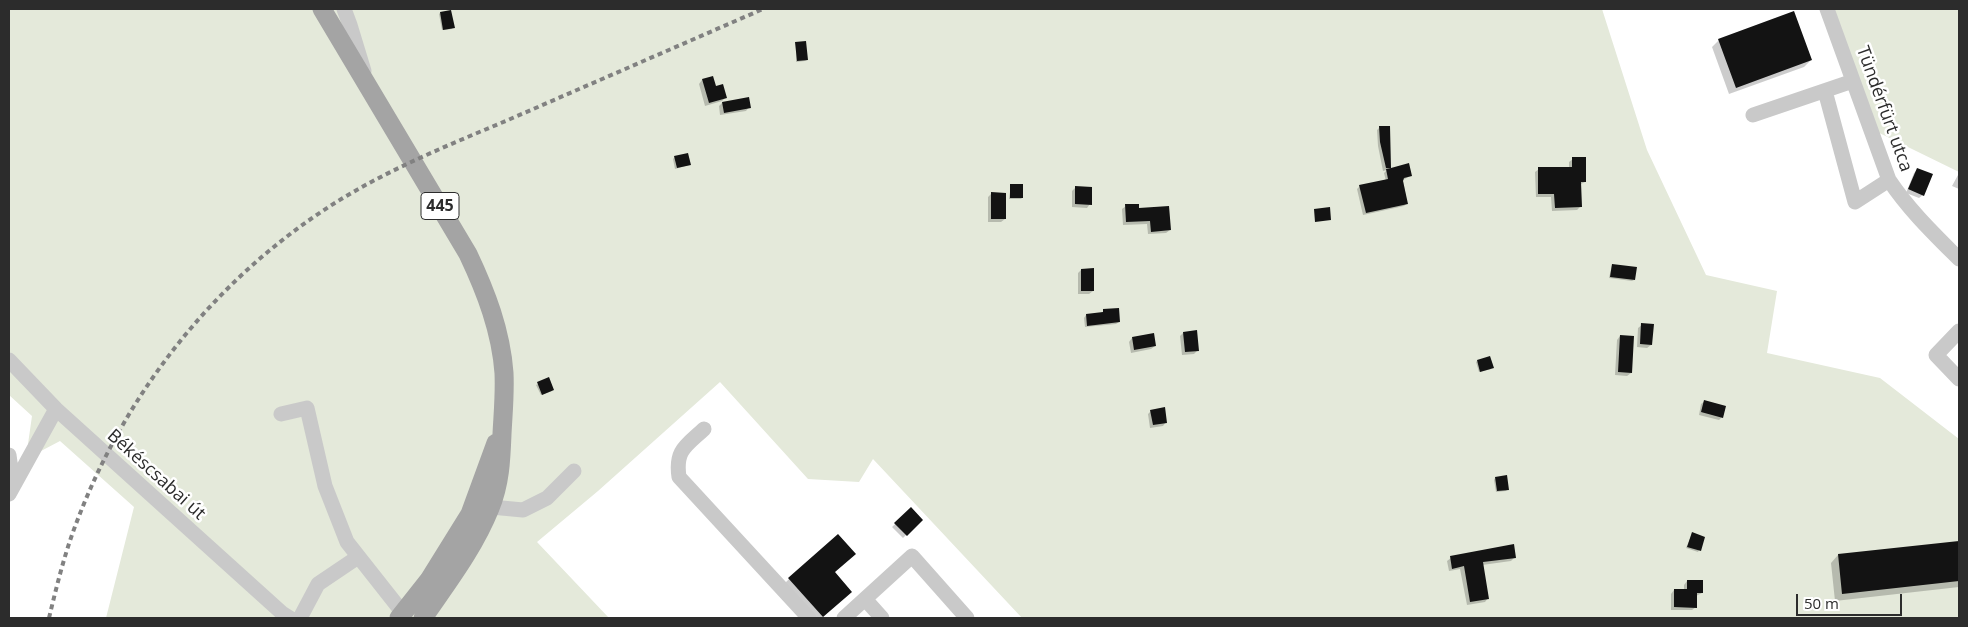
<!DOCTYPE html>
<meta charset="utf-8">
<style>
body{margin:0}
#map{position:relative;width:1968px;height:627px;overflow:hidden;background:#fff;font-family:"Open Sans",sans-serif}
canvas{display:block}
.frame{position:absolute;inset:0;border:10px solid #2c2c2c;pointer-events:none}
.scale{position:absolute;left:1796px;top:594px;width:106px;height:22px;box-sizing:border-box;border:2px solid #2c2c2c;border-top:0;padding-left:6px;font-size:15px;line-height:18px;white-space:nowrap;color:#2c2c2c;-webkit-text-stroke:4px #fff;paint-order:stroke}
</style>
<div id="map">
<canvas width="1968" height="627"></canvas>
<div class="frame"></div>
<div class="scale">50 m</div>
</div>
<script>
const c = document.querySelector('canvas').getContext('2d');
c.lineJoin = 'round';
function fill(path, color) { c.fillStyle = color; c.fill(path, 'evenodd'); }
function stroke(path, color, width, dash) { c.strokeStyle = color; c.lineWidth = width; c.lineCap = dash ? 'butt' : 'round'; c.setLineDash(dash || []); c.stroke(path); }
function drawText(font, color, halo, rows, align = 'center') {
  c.font = font + ' "Open Sans",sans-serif'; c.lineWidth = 5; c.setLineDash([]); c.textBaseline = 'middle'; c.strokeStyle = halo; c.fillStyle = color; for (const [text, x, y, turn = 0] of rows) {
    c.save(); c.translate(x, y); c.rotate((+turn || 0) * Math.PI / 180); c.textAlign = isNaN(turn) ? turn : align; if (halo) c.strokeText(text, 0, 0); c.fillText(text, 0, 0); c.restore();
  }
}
fill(new Path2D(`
 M 9,9 L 1602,9 L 1647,150 L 1706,275 L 1777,291 L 1767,353 L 1880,378 L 1959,439 L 1959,618 L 1022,618 L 873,459 L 859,482 L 808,479 L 720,382 L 598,491 L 537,542 L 609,618 L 106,618 L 134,507 L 60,441 L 41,451 L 28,444 L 32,416 L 9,395 Z
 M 1821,9 L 1959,9 L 1959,172 L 1865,126 Z`), '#e4e9da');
fill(new Path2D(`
 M 440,13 L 453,27 L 452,29 L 442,30 L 439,14 Z
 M 1719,40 L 1811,60 L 1804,67 L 1729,94 L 1712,47 Z
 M 796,43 L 807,60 L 805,61 L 796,62 Z
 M 712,77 L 715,88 L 725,98 L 722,101 L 705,106 L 699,84 L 702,80 Z
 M 722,103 L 749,107 L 746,111 L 720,115 L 719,106 Z
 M 1380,127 L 1389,127 L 1390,169 L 1410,176 L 1403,180 L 1407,203 L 1404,206 L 1363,215 L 1357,189 L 1360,186 L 1386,181 L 1384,173 L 1387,170 L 1383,171 L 1378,146 L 1377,130 Z
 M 675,157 L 689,165 L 675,169 L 673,159 Z
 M 1573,159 L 1585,182 L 1579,185 L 1580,207 L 1577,210 L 1552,211 L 1551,197 L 1536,197 L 1535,172 L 1539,169 L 1569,168 L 1569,162 Z
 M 1918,169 L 1923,195 L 1919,198 L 1906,193 L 1914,173 Z
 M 1958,175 L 1959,175 L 1959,189 L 1952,186 Z
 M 1011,185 L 1022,198 L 1021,199 L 1009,199 Z
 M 1076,187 L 1090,204 L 1087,208 L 1072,207 L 1072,191 Z
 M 991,194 L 1005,219 L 1001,222 L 988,222 L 988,197 Z
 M 1126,206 L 1138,209 L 1170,230 L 1166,233 L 1148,234 L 1147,224 L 1123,225 L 1122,209 Z
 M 1612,265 L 1634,280 L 1632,281 L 1609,278 Z
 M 1081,270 L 1093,291 L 1089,294 L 1078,294 L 1078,273 Z
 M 1104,311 L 1119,322 L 1116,324 L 1085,327 L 1084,318 L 1086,315 L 1101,313 Z
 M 1642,325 L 1651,345 L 1647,348 L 1637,347 L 1638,328 Z
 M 1183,333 L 1198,350 L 1194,354 L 1182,355 L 1180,336 Z
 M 1620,336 L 1631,373 L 1627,376 L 1615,375 L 1617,340 Z
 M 1132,338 L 1155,346 L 1151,349 L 1131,353 L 1129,342 Z
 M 1477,361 L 1491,369 L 1479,372 L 1476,362 Z
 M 538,384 L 552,391 L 541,395 L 536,385 Z
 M 1705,401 L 1722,417 L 1719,420 L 1699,415 L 1701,404 Z
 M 1151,411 L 1166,422 L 1163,426 L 1150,428 L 1148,414 Z
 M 1495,478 L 1508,489 L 1506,491 L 1496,492 L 1494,480 Z
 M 911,509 L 921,520 L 903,538 L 892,527 Z
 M 1692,534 L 1699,550 L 1698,552 L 1686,548 Z
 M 1959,542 L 1959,587 L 1835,601 L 1831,563 L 1838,555 Z
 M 1515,557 L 1511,561 L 1482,565 L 1488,598 L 1485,602 L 1467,605 L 1460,569 L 1449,571 L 1447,561 L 1451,558 Z
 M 834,573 L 843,599 L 821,618 L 811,618 L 782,586 L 789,579 Z
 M 1687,581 L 1702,593 L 1696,596 L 1696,607 L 1692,610 L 1671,610 L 1671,594 L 1674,590 L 1684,590 L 1684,585 Z`), '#0003');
fill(new Path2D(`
 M 451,10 L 455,28 L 443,30 L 440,12 Z
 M 1794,11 L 1812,60 L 1736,88 L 1718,39 Z
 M 806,41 L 808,60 L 797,61 L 795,42 Z
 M 713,76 L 716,86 L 723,84 L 727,98 L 709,103 L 702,79 Z
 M 749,97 L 751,108 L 724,113 L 722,102 Z
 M 1379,126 L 1390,126 L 1391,168 L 1409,163 L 1412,176 L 1404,178 L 1403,181 L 1408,204 L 1366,213 L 1359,185 L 1388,179 L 1386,169 L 1391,168 L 1386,168 L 1380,142 Z
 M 688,153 L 691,165 L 677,168 L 674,156 Z
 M 1572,157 L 1586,157 L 1586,182 L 1581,182 L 1582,207 L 1555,208 L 1554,194 L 1538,194 L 1538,167 L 1572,167 Z
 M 1917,168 L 1933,174 L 1924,196 L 1908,189 Z
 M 1010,184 L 1023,184 L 1023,198 L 1010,198 Z
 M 1075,186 L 1092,187 L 1092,205 L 1075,204 Z
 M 991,192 L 1006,193 L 1006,219 L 991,219 Z
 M 1125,204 L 1139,204 L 1139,208 L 1169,206 L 1171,230 L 1151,232 L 1150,221 L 1126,222 Z
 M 1330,207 L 1331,220 L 1315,222 L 1314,209 Z
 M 1612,264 L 1637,267 L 1635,280 L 1610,277 Z
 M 1094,268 L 1094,291 L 1081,291 L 1081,269 Z
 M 1119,308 L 1120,322 L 1087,326 L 1086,314 L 1103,312 L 1103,309 Z
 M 1641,323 L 1654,324 L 1652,345 L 1640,344 Z
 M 1197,330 L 1199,351 L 1185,352 L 1183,332 Z
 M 1154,333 L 1156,346 L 1134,350 L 1132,337 Z
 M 1620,335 L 1634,336 L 1632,373 L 1618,372 Z
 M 1490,356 L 1494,368 L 1480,372 L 1477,360 Z
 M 549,377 L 554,390 L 542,395 L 537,382 Z
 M 1704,400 L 1726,406 L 1723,418 L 1701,412 Z
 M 1165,407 L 1167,423 L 1153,425 L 1150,410 Z
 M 1507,475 L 1509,490 L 1497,491 L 1495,477 Z
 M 911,507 L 923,520 L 907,536 L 894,523 Z
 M 1692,532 L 1705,537 L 1701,551 L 1687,547 Z
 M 838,534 L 856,554 L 835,572 L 852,592 L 823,617 L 788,578 Z
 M 1959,541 L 1959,581 L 1842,594 L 1838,554 Z
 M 1514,544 L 1516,558 L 1483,562 L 1489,599 L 1470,602 L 1464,566 L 1452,569 L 1450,556 Z
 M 1687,580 L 1703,580 L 1703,593 L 1697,593 L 1697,608 L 1674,607 L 1674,589 L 1687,589 Z`), '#131313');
stroke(new Path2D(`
 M 344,9 L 350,25 L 364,71
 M 1827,9 L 1889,180 C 1909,210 1934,234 1959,259
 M 1825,91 L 1855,202 L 1889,180
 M 1753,115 L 1853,81
 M 1959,331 L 1936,355 L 1959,379
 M 9,360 L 56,409 L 282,613 L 290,618
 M 281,414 L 307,408 L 325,486 L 347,542 L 403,613
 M 704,429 C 686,446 675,450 679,477 L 809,618
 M 9,455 L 13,484
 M 9,494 L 56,409
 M 491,507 L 523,510 L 547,498 L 574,471
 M 865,599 L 882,618
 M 300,618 L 318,584 L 358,557
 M 844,618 L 912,556 L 967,618`), '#c9c9c9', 15);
stroke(new Path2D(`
 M 322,9 L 468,254 C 486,292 501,331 504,373 C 505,394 503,414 502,434 C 501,460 500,484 490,508 C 474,548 447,583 423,618
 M 399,618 L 429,580 L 470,514 L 496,443`), '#a4a4a4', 19);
stroke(new Path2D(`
 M 49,618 C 56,589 63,560 73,532 C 120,402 206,289 321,212 C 379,173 444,147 508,120 C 593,83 678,46 763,9`), '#818181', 4, [5, 4]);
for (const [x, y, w] of [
 [440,206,38]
]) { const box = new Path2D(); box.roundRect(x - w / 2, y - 13.5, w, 27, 4); c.fillStyle = '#fff'; c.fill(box); stroke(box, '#2c2c2c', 1); }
drawText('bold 16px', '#2c2c2c', null, [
 ["445",440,206]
]);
drawText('18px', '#2c2c2c', '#fff', [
 ["Tündérfürt utca",1884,109,70],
 ["Békéscsabai út",156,475,42]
]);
</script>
